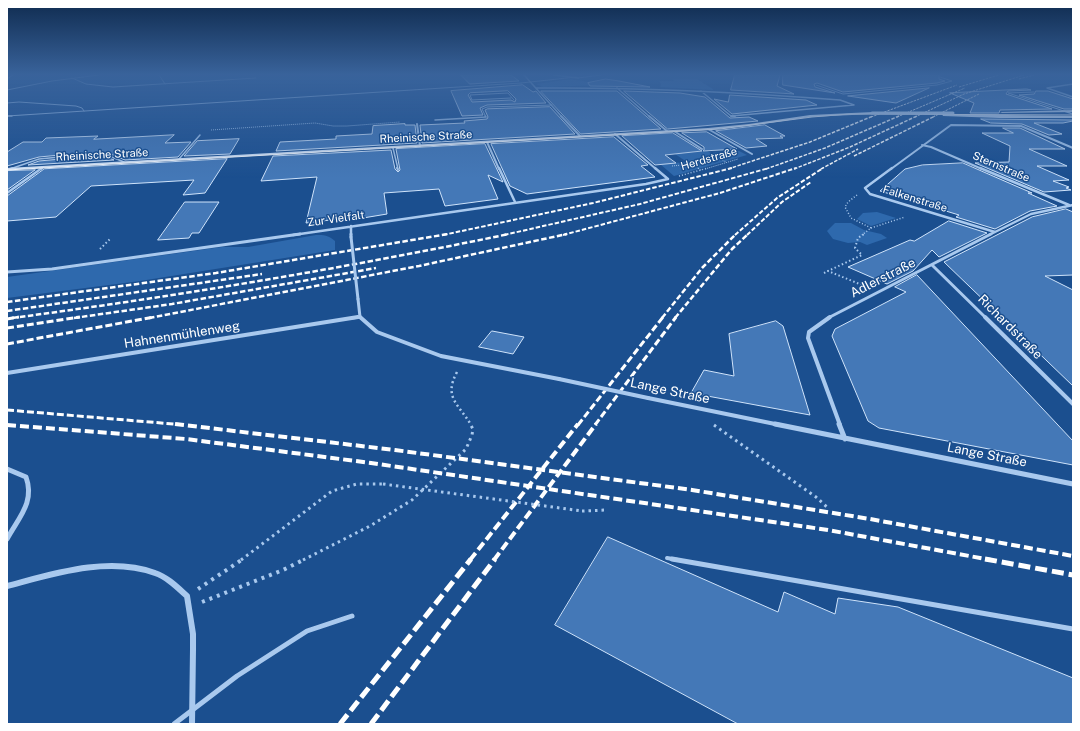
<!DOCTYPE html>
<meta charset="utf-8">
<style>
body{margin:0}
#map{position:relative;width:1080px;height:731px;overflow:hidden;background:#1b4f8f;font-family:"Public Sans",sans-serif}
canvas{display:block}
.frame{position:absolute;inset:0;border:8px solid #fff;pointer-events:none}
</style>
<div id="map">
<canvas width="1080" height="731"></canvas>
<div class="frame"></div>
</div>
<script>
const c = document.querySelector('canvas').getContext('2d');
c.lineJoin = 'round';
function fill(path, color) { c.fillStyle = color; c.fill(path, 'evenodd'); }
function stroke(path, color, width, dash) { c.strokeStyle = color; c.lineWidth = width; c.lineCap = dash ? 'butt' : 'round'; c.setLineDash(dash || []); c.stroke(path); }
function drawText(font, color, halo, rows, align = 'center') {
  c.font = font + ' "Public Sans",sans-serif'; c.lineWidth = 3; c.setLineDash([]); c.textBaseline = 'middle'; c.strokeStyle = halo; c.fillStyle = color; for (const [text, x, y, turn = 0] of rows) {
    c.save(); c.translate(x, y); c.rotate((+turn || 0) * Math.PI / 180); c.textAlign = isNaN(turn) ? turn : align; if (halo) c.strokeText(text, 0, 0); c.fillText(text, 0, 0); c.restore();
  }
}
fill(new Path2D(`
 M 571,79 L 605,85 L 543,87 L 536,84 Z
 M 672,79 L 697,79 L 713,89 L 713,90 L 660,87 L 661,84 L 659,81 L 674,81 Z
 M 707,151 L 711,153 L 739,151 L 747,155 L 674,176 L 660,164 L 687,162 L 675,154 Z
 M 877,212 L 896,218 L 871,226 L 857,219 L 863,213 Z
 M 835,223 L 851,223 L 864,230 L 881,234 L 887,238 L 867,245 L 860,242 L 848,243 L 833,239 L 827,231 Z
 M 316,235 C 324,235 328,235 335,241 L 335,250 L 140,281 L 7,298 L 7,277 L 222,247 L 248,247 Z`), '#2e69ad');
const building = new Path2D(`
 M 461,75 L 511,75 L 519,81 L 470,84 Z
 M 735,75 L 780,75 L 777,86 L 794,94 L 731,90 Z
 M 783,75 L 939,75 L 939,79 L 945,81 L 937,83 L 843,92 L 817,83 L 814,84 L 815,87 L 835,93 L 783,85 Z
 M 606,79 L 619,81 L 650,87 L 590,86 L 588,83 Z
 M 523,85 L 533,92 L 536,91 L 546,103 L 487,105 L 480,108 L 483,115 L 462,116 L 451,91 ZM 508,91 L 516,99 L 515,102 L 511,100 L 472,102 L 468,95 L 470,93 Z
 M 929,88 L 896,103 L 848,96 Z
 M 1027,89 L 1031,90 L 1008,91 L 1006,94 L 1052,109 L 1000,110 L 999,113 L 970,113 L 974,103 L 950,93 Z
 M 541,91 L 617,91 L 661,129 L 581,134 Z
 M 624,91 L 680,93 L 705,97 L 730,118 L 749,117 L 758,121 L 668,129 Z
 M 1036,91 L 1048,91 L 1073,99 L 1073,109 L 1064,109 L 1019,95 L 1034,94 Z
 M 730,95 L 806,100 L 817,105 L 732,114 L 714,99 L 728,102 Z
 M 550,107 L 575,134 L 422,143 L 420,125 L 465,123 L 464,121 L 487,119 L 488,117 L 485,110 L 487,109 Z
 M 981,119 L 1073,120 L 1073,121 L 1063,123 L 1034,123 L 1062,134 L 1049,135 L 1022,124 L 991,123 Z
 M 405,124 L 405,125 L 415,125 L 417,143 L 276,151 L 280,142 L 336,139 L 336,136 L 372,134 L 373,126 Z
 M 765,125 L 785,136 L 780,136 L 783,138 L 756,139 L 767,146 L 746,148 L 716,131 Z
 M 1003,128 L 1020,128 L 1065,149 L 1029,149 L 1067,166 L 1037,166 L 1069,180 L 1053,181 L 1069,187 L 1066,188 L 1071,190 L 1044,192 L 975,163 L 1009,162 L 1010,146 L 982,133 L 1013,133 Z
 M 707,132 L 737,149 L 703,151 L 704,150 L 704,147 L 682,133 Z
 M 673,133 L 702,151 L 665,155 L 676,163 L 655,165 L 622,136 Z
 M 174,135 L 165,143 L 191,142 L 178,157 L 125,160 L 108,153 L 94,153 L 92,155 L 93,157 L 107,157 L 114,160 L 28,165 L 39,161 L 61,159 L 62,156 L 60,155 L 39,157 L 7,166 L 7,152 L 23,142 L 42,142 L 46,138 L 98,136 L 94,139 Z
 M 614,137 L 648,165 L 641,166 L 655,177 L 527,194 L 510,186 L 491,144 Z
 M 239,139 L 230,154 L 184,156 L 197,141 Z
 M 485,144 L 503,182 L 488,175 L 498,199 L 445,206 L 439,189 L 384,193 L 387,214 L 363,218 L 362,216 L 306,223 L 317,177 L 261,181 L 273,156 L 391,150 L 395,169 L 398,172 L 400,170 L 396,149 Z
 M 227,159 L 205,193 L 183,195 L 194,180 L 91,186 L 56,217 L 7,221 L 7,196 L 44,169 Z
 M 963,163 L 1032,193 L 1028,193 L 1057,206 L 1030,211 L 995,229 L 956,217 L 959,215 L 880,191 L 905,169 L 922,165 Z
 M 35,170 L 7,190 L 7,171 Z
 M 185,202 L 219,202 L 199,233 L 192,233 L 189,238 L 158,240 Z
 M 1066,209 L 1073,212 L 1073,275 L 1045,276 L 1073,290 L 1073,386 L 944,262 L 1032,217 Z
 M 949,221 L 987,233 L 939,257 L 932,250 L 913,271 L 887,284 L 848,267 L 910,240 L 914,241 Z
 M 917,275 L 1073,441 L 1073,465 L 879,428 L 868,421 L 832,336 L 835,329 L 906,292 L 895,287 Z
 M 776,321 L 783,326 L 810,415 L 691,393 L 704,370 L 734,376 L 729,334 Z
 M 492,331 L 524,337 L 513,354 L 479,347 Z
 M 608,537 L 778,612 L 784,592 L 835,614 L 838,598 L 898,607 L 1073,678 L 1073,724 L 738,724 L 555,625 Z`);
fill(building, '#4478b7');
stroke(building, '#cfe3fa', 1);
stroke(new Path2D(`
 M 211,130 L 315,123 L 333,126 L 347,126 L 400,122
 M 711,155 L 726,162
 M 705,161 L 718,160
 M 672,166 L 693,164
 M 699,169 L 691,162 L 700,162
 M 705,169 L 738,159`), '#a9c9ee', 1, [1, 1]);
stroke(new Path2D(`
 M 698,168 L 701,170
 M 679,176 L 708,168
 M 857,195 L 848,202 L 845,207 L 851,218 L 871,228 L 862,235
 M 871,228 L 905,217`), '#a9c9ee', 1.5, [1, 2]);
stroke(new Path2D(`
 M 100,249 L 111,238
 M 824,273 L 828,271
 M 862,285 L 828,271 L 862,255 L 855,248 L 858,238 L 864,234`), '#a9c9ee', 2, [1.5, 2.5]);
stroke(new Path2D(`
 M 457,372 C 443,398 459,404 471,425`), '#a9c9ee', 2.5, [2, 3]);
stroke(new Path2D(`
 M 714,425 L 816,497 L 828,508
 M 582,511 L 607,510
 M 241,560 L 332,491 L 357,484 L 383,484
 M 303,560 L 370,526 L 412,500 L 466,449 L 472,435 L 473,429 L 470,424`), '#a9c9ee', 3, [2.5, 4]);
stroke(new Path2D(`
 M 198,589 L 243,559
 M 202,602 L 283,570 L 305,559`), '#a9c9ee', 4, [3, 5]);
stroke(new Path2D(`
 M 159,75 L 165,84
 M 72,78 L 86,84 L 113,87 L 256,78
 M 578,78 L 601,75
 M 7,79 L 13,75
 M 816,85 L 843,94 L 937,85 L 952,81 L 940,77
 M 7,90 L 52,81 L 99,75
 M 1034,92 L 1008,93 L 1064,111
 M 511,98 L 472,100 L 470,95 L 508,93 L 514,100
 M 7,103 L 19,102 L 76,106 L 82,108 L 84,111
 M 7,116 L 521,83
 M 486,117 L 482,109 L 487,107 L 552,105`), '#a9c9ee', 1);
stroke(new Path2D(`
 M 7,116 L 12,116
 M 435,120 L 486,117 L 485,116
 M 393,148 L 398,169
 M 94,155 L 107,155 L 124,162
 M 179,159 L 200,135
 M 10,169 L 39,159 L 60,157`), '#a9c9ee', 1.5);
stroke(new Path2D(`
 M 397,168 L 398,170
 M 9,169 L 13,168`), '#a9c9ee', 2);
stroke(new Path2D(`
 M 667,558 L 678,560`), '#a9c9ee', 4);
stroke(new Path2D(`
 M 672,559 L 1073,629
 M 174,724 L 237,676 L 307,631 L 352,616`), '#a9c9ee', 5);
stroke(new Path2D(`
 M 524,75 L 562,117
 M 554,75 L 578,78
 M 1073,84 L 1047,88 L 1073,97
 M 536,88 C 638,87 739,92 840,100 L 854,105 L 731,116 L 701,91
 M 617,88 L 650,117
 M 1064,111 L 1073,114`), '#a9c9ee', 1.5);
stroke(new Path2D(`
 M 561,116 L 580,136
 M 649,116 L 667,131
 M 731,116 L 735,116
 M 417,124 L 420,146
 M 708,129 L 752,154
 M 674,131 L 702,149
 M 615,134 L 656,169
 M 487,142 L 499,169
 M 922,145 L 931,147 L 982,169
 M 41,169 L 43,167
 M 891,169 L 951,125 L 1021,126 L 1073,148`), '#a9c9ee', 2);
stroke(new Path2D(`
 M 499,168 L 515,202
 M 655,168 L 668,179
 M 892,168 L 865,188 L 870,194 L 995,232
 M 980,168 L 1069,205
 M 7,193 L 42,168
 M 351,226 L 351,235
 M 293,235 L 646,184 L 668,179
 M 989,235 L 1031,214 L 1073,205`), '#a9c9ee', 2.5);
stroke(new Path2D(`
 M 351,234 L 351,237
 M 932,265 L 986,318
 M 7,272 L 52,269 L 300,234
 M 358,299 L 360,317 L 361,318
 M 352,318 L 360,317
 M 828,318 L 991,234`), '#a9c9ee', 3);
stroke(new Path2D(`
 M 360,317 L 377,332 L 441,356 L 559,379
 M 830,317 L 809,332 L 808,338 L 840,425
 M 985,317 L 1073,404
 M 7,373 L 358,317
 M 648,398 L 780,425`), '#a9c9ee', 4);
stroke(new Path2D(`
 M 775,424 L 1073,484
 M 839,424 L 845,439
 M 7,469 L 26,477 C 35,502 19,517 7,539`), '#a9c9ee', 5);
stroke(new Path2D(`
 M 7,586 C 53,574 108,556 155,573 C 167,577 177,587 187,596 L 193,634 L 193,649`), '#a9c9ee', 6);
fill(new Path2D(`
 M 1073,110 L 1073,112 L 1002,113 L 1000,112 Z
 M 872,112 L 873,114 L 810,117 L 749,126 L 708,130 L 7,170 L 7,168 L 708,128 L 749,124 L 810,115 Z
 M 942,114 L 1073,116 L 1073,118 L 1000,118 L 943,116 Z`), '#d6e6fa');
stroke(new Path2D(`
 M 7,170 L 720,129 L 812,117 L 849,114 L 1073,115`), '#fff', 1);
stroke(new Path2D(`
 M 1019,79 L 1034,75
 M 959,87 L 999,75
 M 871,117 L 957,85
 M 897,117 L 965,88
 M 915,117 L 964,94 L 1024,75
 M 933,117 L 979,94`), '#fff', 1, [2.5, 1]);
stroke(new Path2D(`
 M 854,156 L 935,116
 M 728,169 L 810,142 L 873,116
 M 766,169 L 825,148 L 899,116
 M 794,169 L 850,147 L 917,116
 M 821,169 L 858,149`), '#fff', 1.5, [3.5, 1.5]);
stroke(new Path2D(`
 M 443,235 L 593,203 L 732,168
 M 504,235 L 640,204 L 769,168
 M 563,235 L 720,193 L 796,168
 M 735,235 L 777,198 L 823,168
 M 747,235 L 782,202 L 811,182`), '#fff', 2, [4.5, 2]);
stroke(new Path2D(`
 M 7,302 L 216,273 L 448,234
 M 7,311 L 262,274
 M 12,318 C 179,296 345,268 509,234
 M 74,318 L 172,304 L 376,268
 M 149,318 L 419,266 L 567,234
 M 662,318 L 702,268 L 736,234
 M 675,318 L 732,249 L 748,234`), '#fff', 2.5, [5.5, 2.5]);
stroke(new Path2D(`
 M 7,319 L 19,317
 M 7,328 L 80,317
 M 7,344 L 154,317
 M 7,410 L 185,425
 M 578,425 L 663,317
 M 595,425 L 676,317`), '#fff', 3, [7, 3]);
stroke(new Path2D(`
 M 175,424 L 395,450 L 692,490 L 870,519 L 1073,556
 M 7,425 L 186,439 L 371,463 L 828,530 L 991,560
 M 470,560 L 578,424
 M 494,560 L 596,424`), '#fff', 4, [9, 4]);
stroke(new Path2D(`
 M 985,559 L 1073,575
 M 340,724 L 471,559
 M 371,724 L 495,559`), '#fff', 5, [12, 5]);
stroke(new Path2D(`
 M 383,484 L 582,511`), '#a9c9ee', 3, [2.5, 4]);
stroke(new Path2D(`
 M 521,83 L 576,77`), '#a9c9ee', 1);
stroke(new Path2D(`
 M 351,237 L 358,299`), '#a9c9ee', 3);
stroke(new Path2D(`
 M 559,379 L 648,398`), '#a9c9ee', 4);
stroke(new Path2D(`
 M 192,724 L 193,649`), '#a9c9ee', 6);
stroke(new Path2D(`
 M 872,113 L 953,113`), '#d6e6fa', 3);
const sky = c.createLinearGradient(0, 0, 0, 178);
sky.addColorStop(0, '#0f2b4f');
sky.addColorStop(0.42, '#39639b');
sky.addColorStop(1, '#39639b00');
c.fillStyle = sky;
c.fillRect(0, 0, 1080, 178);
drawText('11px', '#fff', '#1b4f8f', [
 ["Rheinische Straße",426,137,-3],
 ["Rheinische Straße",102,155,-3],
 ["Herdstraße",709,159,-16],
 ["Sternstraße",1001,167,23],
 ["Falkenstraße",915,199,17],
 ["Zur Vielfalt",336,219,-8]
]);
drawText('13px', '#fff', '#1b4f8f', [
 ["Adlerstraße",883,278,-27],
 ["Richardstraße",1010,327,45],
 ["Hahnenmühlenweg",182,335,-9],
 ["Lange Straße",670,391,12],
 ["Lange Straße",987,455,11]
]);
</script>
